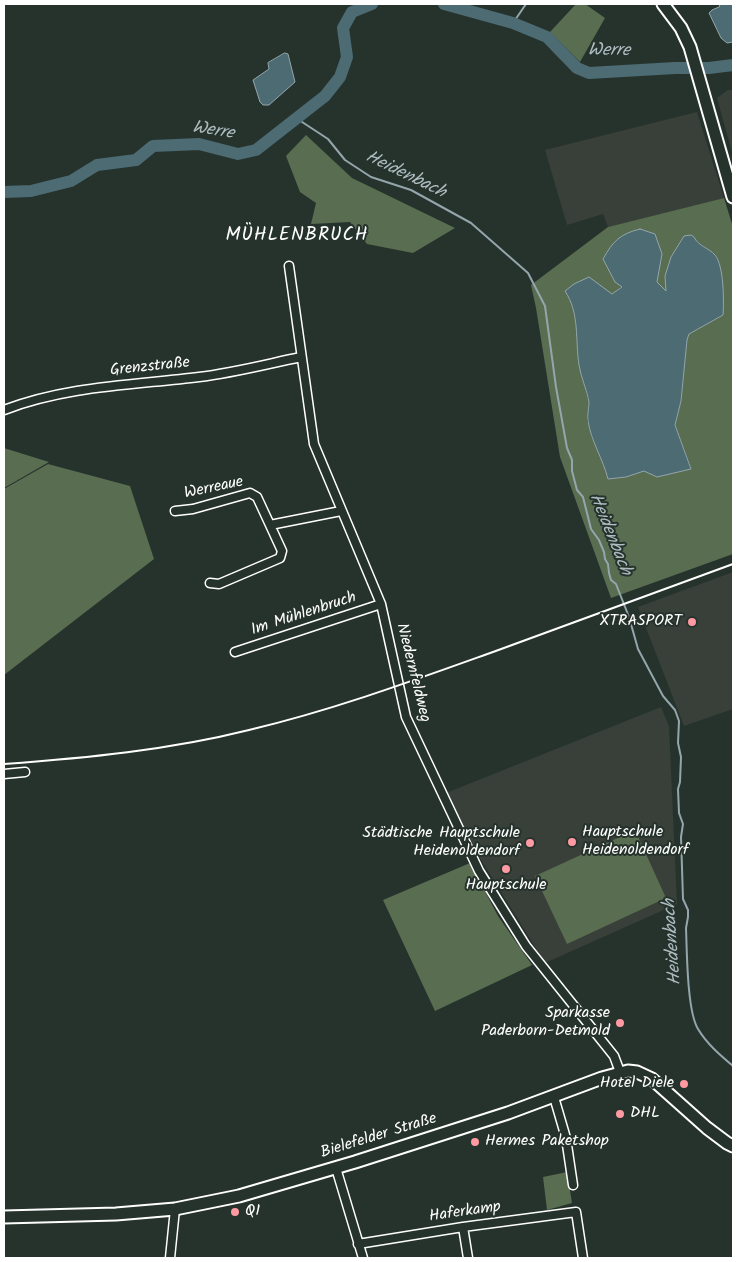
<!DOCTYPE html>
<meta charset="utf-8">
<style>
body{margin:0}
#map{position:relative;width:737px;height:1262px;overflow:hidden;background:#26332d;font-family:Kalam,sans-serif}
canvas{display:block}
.frame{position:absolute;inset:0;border:5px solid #fff;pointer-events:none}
</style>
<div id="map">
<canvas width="737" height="1262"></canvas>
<div class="frame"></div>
</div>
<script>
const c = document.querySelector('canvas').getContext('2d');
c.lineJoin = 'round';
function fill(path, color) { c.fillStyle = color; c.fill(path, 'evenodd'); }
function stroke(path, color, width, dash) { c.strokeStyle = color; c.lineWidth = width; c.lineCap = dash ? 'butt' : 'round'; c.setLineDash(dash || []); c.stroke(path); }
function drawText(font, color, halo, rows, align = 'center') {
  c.font = font + ' Kalam,sans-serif'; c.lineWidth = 4; c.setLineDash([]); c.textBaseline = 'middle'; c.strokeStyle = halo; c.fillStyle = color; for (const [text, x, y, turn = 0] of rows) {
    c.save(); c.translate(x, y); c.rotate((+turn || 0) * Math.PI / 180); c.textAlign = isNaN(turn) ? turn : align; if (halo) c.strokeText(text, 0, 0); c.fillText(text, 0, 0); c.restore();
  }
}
fill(new Path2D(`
 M 728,90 L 733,90 L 733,156 L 717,98 Z
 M 697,112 L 724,198 L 608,227 L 603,214 L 567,225 L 545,150 Z
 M 733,572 L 733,709 L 684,726 L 638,607 Z
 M 661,707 L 669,726 L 677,904 L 545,963 L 478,855 L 446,793 Z`), '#393f39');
fill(new Path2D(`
 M 576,4 L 585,4 L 605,18 L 580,62 L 550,32 Z
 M 306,135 L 352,178 L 455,228 L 413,253 L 367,244 L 350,222 L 311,224 L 316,203 L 300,192 L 286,156 Z
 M 724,198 L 733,227 L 733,554 L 611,598 L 560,457 L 536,308 L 531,285 L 608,227 ZM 684,236 L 696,241 L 716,256 L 723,315 L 689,334 L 687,340 L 681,401 L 675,425 L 691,468 L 644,470 L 626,477 L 608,478 L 604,463 L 593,440 L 587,420 L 589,403 L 579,365 L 577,327 L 572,302 L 612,295 L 622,286 L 657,282 L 666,291 L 671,257 Z
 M 4,448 L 49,462 L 4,488 Z
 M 48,464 L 130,486 L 154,559 L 4,675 L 4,489 Z
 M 635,830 L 666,898 L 567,944 L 535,876 Z
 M 470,863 L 498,916 L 532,965 L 435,1011 L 383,900 Z
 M 567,1172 L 572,1203 L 547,1210 L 543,1177 Z`), '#596d51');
const water = new Path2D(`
 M 720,4 L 733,4 L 733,42 L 727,43 L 721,38 L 710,15 L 709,13 L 712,10 L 719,7 Z
 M 285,53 L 288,54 L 295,82 L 269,105 L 263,105 L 260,102 L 253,80 L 269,69 L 268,63 Z
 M 640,229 L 655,234 L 662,254 L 657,282 L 666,291 L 665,276 L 671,257 L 684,236 L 691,235 L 694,237 C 698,246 709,248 715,255 C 724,266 724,301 723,315 L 689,334 L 687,340 L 681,401 L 675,425 L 691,469 L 657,477 L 644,471 L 626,477 L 608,479 C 603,459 591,441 588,421 C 587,415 589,408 589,402 C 587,390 581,378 579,365 C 575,339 580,314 565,291 L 574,284 L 589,277 L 612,294 L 622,287 L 615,282 L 603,259 C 613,241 620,234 640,229 Z`);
fill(water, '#4c6b73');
stroke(water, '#94a6ab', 1);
stroke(new Path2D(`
 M 513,23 L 526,4
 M 296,118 L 328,139 L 345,160 L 371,177 L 411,190 L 471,223 L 528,273 L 545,306 L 556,387 L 567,448 L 572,460 L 572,471 L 577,490 L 583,497 L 591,529 L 599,540 L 604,552 L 605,559 L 608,564 L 609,573 L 611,580 L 616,584 L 629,617 L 638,649 L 663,696 L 675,710 L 679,721 L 678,743 L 681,757 L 680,782 L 678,789 L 679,813 L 683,824 L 681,837 L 683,899 L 688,910 L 688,917 L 686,928 C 687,952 687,1011 698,1029 C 707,1044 720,1055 733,1066`), '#94a6ab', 2);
stroke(new Path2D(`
 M 444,4 L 513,23 L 547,37 L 577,68 L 589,73 L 675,68 L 709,68 L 733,65
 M 4,192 L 31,191 L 71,181 L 97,165 L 136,160 L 153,146 L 199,144 L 238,154 L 256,150 L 325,96 L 340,77 L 347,57 L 343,28 L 352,12 L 372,4`), '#4c6b73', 12);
const street = new Path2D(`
 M 289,266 L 314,444 L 381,604 L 406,717 L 479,871 L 526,946 L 614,1056 L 620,1072
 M 4,410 C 66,386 134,385 199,377 C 233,373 267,364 301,357
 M 175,511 L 193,509 L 250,493 L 257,497 L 270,525 L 341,511
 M 210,583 L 219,584 L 280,558 L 282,551 L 270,525
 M 235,652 L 381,604
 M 4,774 L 25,772
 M 554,1097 L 566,1138 L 573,1185
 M 336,1168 L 363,1258
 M 463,1227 L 468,1258
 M 358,1244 L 463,1227 L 576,1212 L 583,1258
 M 170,1258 L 175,1209`);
const secondary = new Path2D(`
 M 663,4 L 681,28 L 690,47 L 733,197
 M 4,1217 L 116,1214 L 175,1209 L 239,1196 L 355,1162 L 508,1113 L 602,1078 L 628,1071 L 637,1072 L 652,1079 L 707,1128 L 727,1143 L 733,1146`);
stroke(street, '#fff', 11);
stroke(secondary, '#fff', 15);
stroke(street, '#26332d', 8);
stroke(secondary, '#26332d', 11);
stroke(new Path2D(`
 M 4,764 C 86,758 169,750 249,730 C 333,710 412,681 493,652 C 573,623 653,593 733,564`), '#fff', 2);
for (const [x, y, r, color] of [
 [692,622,5,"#ff9aa2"],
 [572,842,5,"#ff9aa2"],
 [530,843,5,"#ff9aa2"],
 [506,869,5,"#ff9aa2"],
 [620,1023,5,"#ff9aa2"],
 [684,1084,5,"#ff9aa2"],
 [620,1114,5,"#ff9aa2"],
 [475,1142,5,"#ff9aa2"],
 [235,1212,5,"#ff9aa2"]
]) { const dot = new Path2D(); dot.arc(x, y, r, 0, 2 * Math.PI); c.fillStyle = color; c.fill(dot); stroke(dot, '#26332d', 2); }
drawText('16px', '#fff', '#26332d', [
 ["Grenzstraße",150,368,-6],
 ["Werreaue",214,489,-12],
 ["Im Mühlenbruch",304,615,-18],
 ["Niedernfeldweg",412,673,76],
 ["Bielefelder Straße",379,1137,-17],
 ["Haferkamp",465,1213,-8]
]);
drawText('16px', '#fff', '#26332d', [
 ["XTRASPORT",682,622],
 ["Hauptschule",582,833,"left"],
 ["Heidenoldendorf",582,851,"left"],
 ["Städtische Hauptschule",520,834],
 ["Heidenoldendorf",520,852],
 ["Hauptschule",506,886,"center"],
 ["Sparkasse",610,1014],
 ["Paderborn-Detmold",610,1032],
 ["Hotel Diele",674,1084],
 ["DHL",630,1114,"left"],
 ["Hermes Paketshop",485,1142,"left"],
 ["Q1",245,1212,"left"]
], 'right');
drawText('italic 18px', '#aebcc0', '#26332d', [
 ["Werre",609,52,1],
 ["Werre",213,132,9],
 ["Heidenbach",405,176,26],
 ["Heidenbach",609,535,68],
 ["Heidenbach",674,942,-94]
]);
c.letterSpacing = '1px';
drawText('19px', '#fff', '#26332d', [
 ["MÜHLENBRUCH",297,237]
]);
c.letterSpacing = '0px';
</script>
